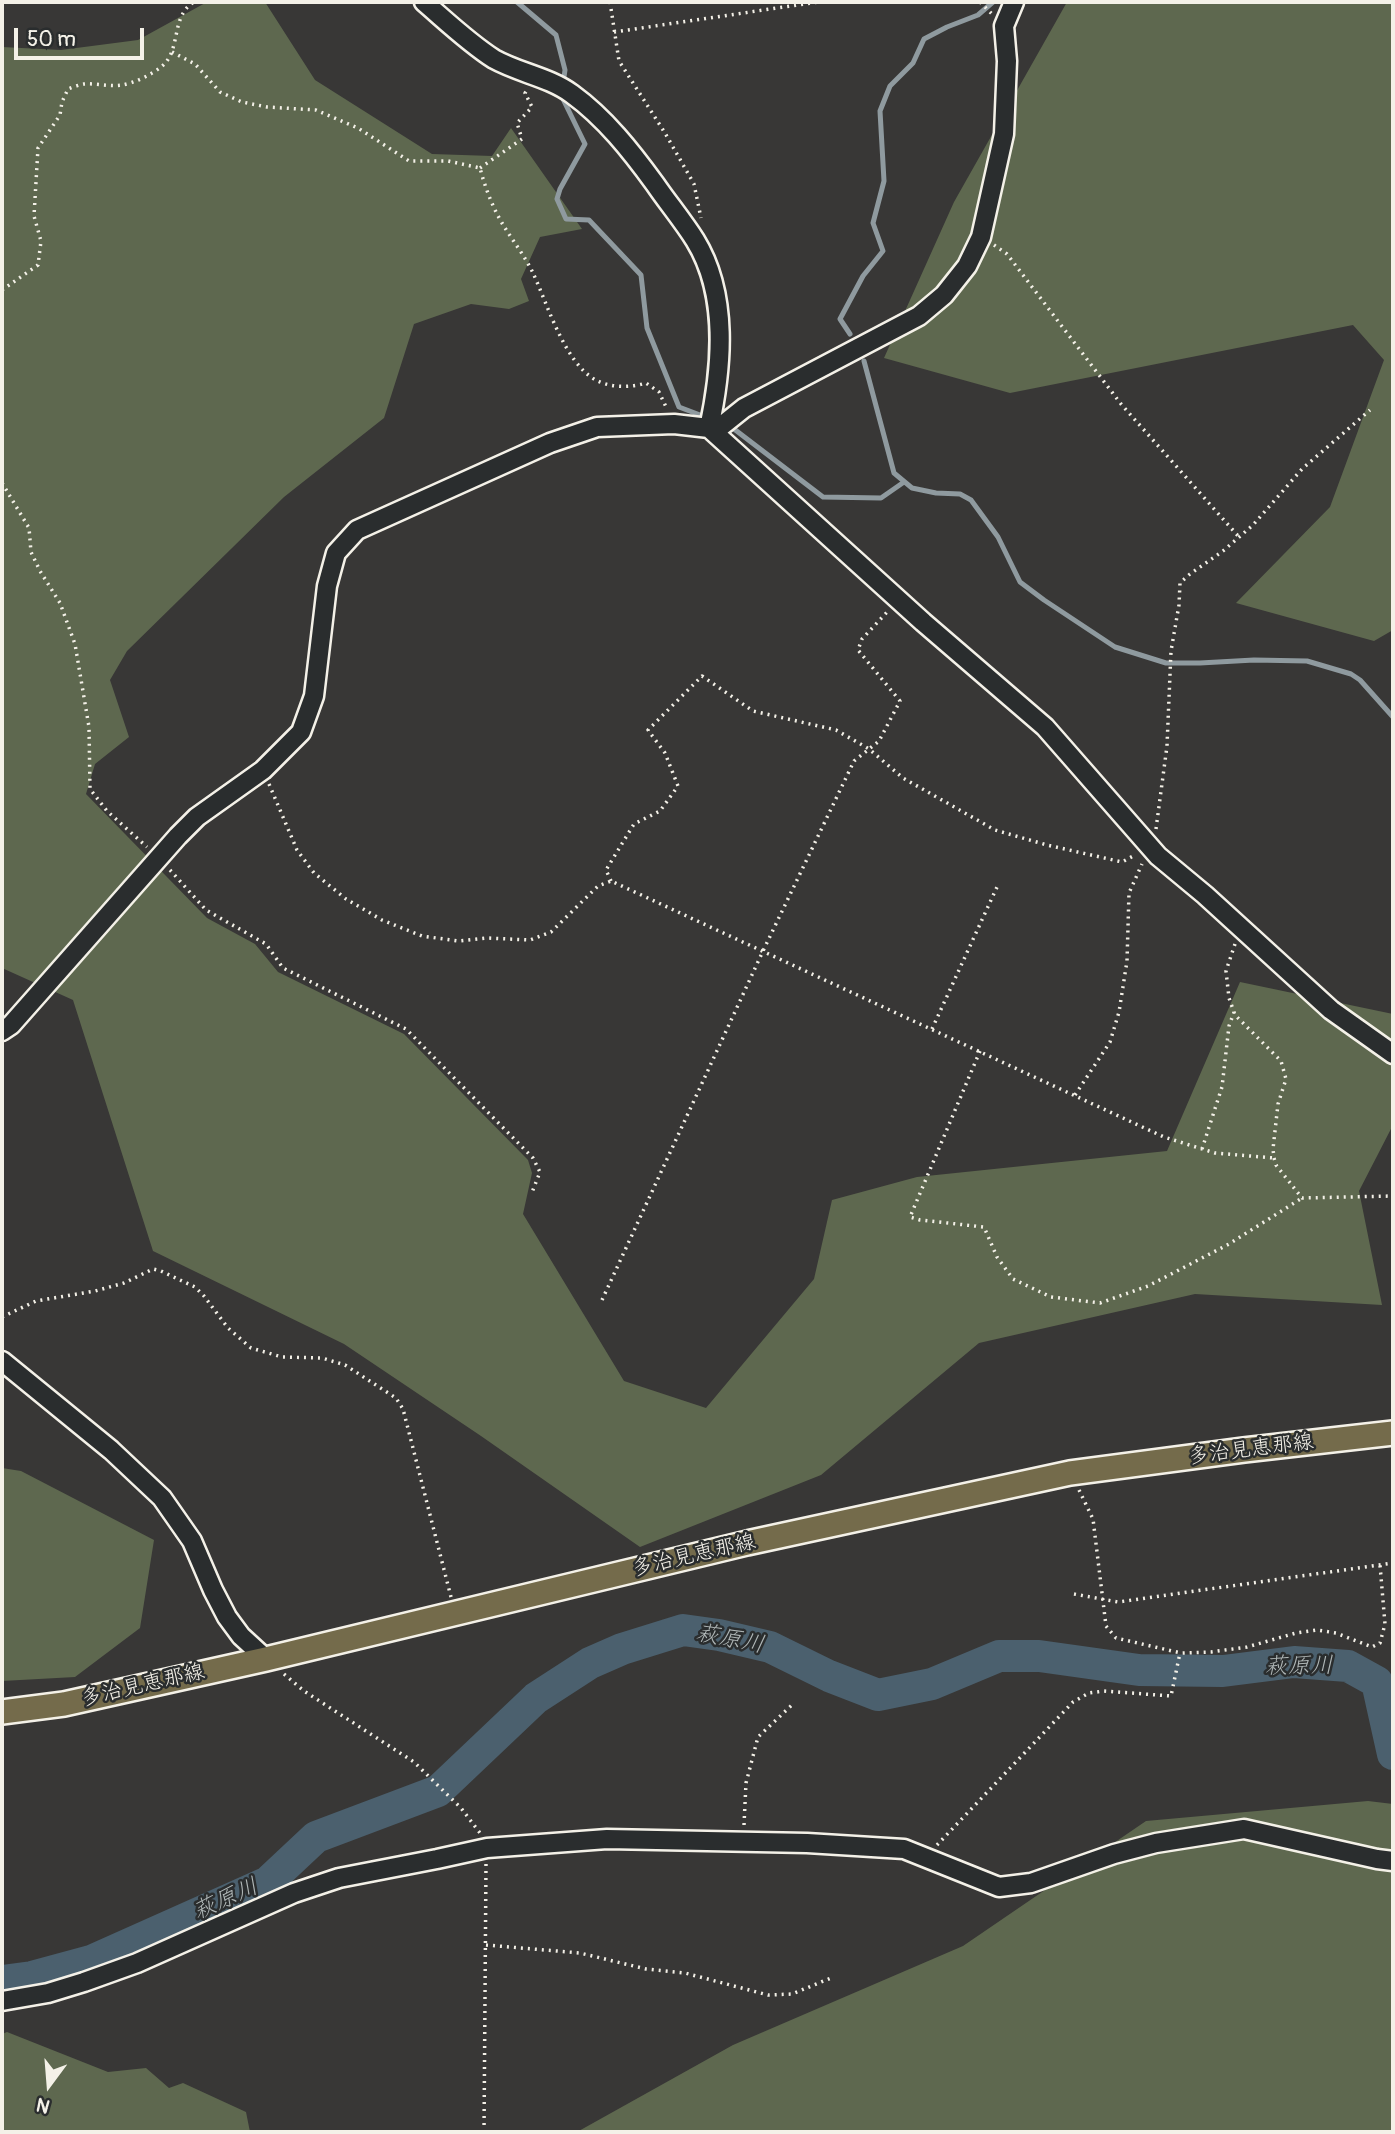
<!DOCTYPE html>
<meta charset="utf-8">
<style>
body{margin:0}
#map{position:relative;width:1395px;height:2134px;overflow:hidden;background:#383736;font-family:Pangolin,sans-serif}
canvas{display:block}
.frame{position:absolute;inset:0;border:4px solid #f4f1e8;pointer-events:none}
.north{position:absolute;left:14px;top:2050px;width:70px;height:70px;-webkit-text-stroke:5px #2a2d2e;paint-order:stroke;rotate:196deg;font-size:19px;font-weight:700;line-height:28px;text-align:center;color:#f4f1e8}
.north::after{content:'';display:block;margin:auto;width:24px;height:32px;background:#f4f1e8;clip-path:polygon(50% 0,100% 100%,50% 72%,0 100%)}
.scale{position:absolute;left:14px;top:28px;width:130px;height:32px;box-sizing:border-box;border:4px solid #f4f1e8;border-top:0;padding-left:9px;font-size:21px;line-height:24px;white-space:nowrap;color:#f4f1e8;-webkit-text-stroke:5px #2a2d2e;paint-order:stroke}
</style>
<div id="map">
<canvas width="1395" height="2134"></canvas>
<div class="frame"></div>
<div class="north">N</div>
<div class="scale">50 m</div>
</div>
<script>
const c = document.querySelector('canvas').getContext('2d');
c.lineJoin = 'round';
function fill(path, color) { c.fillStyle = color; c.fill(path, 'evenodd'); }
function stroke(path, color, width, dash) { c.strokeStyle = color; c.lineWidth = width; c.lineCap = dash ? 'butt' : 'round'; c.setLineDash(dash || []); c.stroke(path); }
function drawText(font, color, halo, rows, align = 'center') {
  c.font = font + ' Pangolin,"Klee One",sans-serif'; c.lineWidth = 5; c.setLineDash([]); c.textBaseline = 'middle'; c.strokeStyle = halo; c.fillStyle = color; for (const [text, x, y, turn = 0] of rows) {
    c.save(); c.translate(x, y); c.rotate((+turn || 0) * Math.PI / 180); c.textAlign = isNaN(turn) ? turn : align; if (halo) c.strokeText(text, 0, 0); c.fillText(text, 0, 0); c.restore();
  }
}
fill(new Path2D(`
 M 207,2 L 265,2 L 315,80 L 432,154 L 492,156 L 511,128 L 582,229 L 540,237 L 521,279 L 529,301 L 509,309 L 471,304 L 414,324 L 384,418 L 284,497 L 127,651 L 110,680 L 129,737 L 95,764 L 86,794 L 207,918 L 255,944 L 278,972 L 404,1034 L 528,1160 L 532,1173 L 523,1214 L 624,1381 L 706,1408 L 814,1279 L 832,1200 L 917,1177 L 1167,1151 L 1240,982 L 1393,1014 L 1393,1125 L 1359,1191 L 1382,1305 L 1195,1294 L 979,1343 L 821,1475 L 640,1547 L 481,1436 L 344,1344 L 153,1251 L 73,1000 L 2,968 L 2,47 L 61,50 L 138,40 Z
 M 1067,2 L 1393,2 L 1393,630 L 1374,641 L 1236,603 L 1330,507 L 1384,360 L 1353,325 L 1010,393 L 884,358 L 954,202 Z
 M 2,1468 L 21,1471 L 154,1540 L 140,1628 L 75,1677 L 2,1681 Z
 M 1368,1801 L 1393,1804 L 1393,2132 L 577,2132 L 733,2045 L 963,1946 L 1146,1821 Z
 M 7,2032 L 108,2072 L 146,2068 L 169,2088 L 183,2083 L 246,2112 L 250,2132 L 2,2132 L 2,2034 Z`), '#5e684f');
stroke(new Path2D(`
 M 517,2 L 556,35 L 565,70 L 563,84
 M 562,94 L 562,97 L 585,144 L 560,189 L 557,199 L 566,219 L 589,220 L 641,275 L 647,328 L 679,407 L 708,418
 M 850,334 L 840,319 L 863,276 L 883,251 L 873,223 L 884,181 L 880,111 L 890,86 L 913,63 L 924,39 L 947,27 L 978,15 L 993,2
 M 864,361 L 894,473 L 912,488 L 936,493 L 960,494 L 971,500 L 998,537 L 1020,582 L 1044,600 L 1115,647 L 1166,663 L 1200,663 L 1254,660 L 1307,661 L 1351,674 L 1360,680 L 1393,717
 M 726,426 L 734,429 L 823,497 L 881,498 L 904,482`), '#8f9a9f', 5);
stroke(new Path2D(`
 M 2,1981 L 32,1977 L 91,1961 L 268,1882 L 316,1837 L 438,1791 L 536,1698 L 590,1663 L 622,1649 L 683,1630 L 719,1635 L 770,1647 L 829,1676 L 878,1695 L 932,1684 L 999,1656 L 1039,1656 L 1139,1670 L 1223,1671 L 1294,1662 L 1348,1666 L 1377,1682 L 1393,1754`), '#4b606e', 32);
const minor = new Path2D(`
 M 424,2 C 446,21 469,43 494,59 C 519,73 549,77 572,94 C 605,118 631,151 655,184 C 668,203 683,221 695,240 C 729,295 722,368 709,428
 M 714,432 L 744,408 L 919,316 L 944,295 L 967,266 L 981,237 L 1004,134 L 1007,61 L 1004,26 L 1014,2
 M 2,1031 L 11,1025 L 178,836 L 197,817 L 263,770 L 301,732 L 314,696 L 327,586 L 336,553 L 357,530 L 550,443 L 597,427 L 674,424 L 709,428 L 923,622 L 1045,727 L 1158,856 L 1205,895 L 1331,1010 L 1393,1054
 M 2,1361 L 111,1450 L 162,1498 L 192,1541 L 213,1590 L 227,1617 L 241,1636 L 266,1659
 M 2,2001 L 48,1993 L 84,1982 L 137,1963 L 294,1893 L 339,1878 L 437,1859 L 487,1848 L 607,1839 L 807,1843 L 904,1849 L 999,1887 L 1031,1883 L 1114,1854 L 1156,1843 L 1244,1829 L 1377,1859 L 1393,1861`);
const major = new Path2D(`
 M 2,1712 L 64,1704 L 266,1659 L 747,1543 L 1070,1473 L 1244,1450 L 1393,1433`);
stroke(minor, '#f4f1e8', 23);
stroke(major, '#f4f1e8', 28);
stroke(new Path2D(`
 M 610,2 L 619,61 L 665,133 L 694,184 L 701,218
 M 980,2 L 993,15
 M 614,32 L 818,2
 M 172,52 L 195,64 L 220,92 L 242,102 L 267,107 L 316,110 L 358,128 L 409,161 L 448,161 L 480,168 C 485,187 492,206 502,223 C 512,240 525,256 533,273 C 547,303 564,361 594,379 C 609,388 630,388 646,383 L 659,392 L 667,409
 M 480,168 L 522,139 L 517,123 L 532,107 L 525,93 L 528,89
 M 994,245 L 1007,254 L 1121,404 L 1239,537
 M 2,290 L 38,265 L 41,241 L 34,216 L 38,148 L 60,115 L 62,102 L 68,89 C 73,87 79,85 84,84 C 96,83 109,87 122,85 C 134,83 151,75 161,67 C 182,51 170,16 194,2
 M 2,483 L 29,528 L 31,552 L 40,571 L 60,603 L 75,644 L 89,727 L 90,789 L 107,811 L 147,847
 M 269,784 L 297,850 L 314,873 L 346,899 L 382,920 L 422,936 L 458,941 L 487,938 L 530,940 L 551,932 L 598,886 L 611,881 L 1164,1137 L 1215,1153 L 1274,1158
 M 1156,829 L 1167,746 L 1171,651 L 1179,605 L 1180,583 L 1190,574 L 1223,551 L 1253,525 L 1302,469 L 1370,410
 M 170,870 L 206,910 L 266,944 L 283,968 L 406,1029 L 533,1158 L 540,1172 L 531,1195
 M 611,881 L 606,870 L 634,824 L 660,811 L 678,786 L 665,753 L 648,730 L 702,676 L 753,711 L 836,730 L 869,749 L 903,778 L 995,830 L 1047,845 L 1122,862 L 1135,855
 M 1235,944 L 1226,971 L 1229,998 L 1235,1015 L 1281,1061 L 1286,1079 L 1278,1104 L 1273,1149 L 1274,1158 L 1276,1165 L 1302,1198 L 1393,1196
 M 932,1029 L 997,887
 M 980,1051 L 910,1217 L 920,1220 L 984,1227 L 997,1257 L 1013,1279 L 1051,1297 L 1100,1303 L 1148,1286 L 1229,1244 L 1302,1198
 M 1075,1095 L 1110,1042 L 1119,1012 L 1127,961 L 1129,893 L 1142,864
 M 1202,1149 L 1222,1087 L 1229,1026 L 1234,1012
 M 602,1300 L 763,951 L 854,761 L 879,741 L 900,701 L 858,650 L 862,639 L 888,611
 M 2,1317 L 36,1301 L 95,1291 L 124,1283 L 153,1269 L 161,1271 L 195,1287 L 204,1296 L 228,1328 L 251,1348 L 282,1357 L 322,1358 L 345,1365 L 396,1398 L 403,1409 L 451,1597
 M 1079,1490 L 1093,1519 L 1106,1626 L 1116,1638 L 1181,1653 L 1211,1652 L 1247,1647 L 1296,1633 L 1317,1630 L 1336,1633 L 1372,1647 L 1380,1643 L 1385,1624 L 1380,1565
 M 1074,1594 L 1118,1602 L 1393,1563
 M 284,1674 L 304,1691 L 414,1762 L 461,1808 L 480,1833
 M 744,1825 L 746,1783 L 758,1737 L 794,1703
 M 937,1845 L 1073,1702 L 1089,1693 L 1104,1691 L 1171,1696 L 1180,1653
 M 486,1945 L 580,1953 L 646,1969 L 685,1973 L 768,1995 L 792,1994 L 831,1978
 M 484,2132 L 486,1863`), '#f4f1e8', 3.5, [2, 5]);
stroke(minor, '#2a2d2e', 18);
stroke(major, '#746b4b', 23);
drawText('21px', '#f4f1e8', '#2a2d2e', [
 ["多治見恵那線",1251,1450,-7],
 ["多治見恵那線",694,1556,-13],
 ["多治見恵那線",143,1686,-13]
]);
drawText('italic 23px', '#b0b7b7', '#2a2d2e', [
 ["萩原川",730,1640,11],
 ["萩原川",1299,1667,-1],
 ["萩原川",226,1900,-24]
]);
</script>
